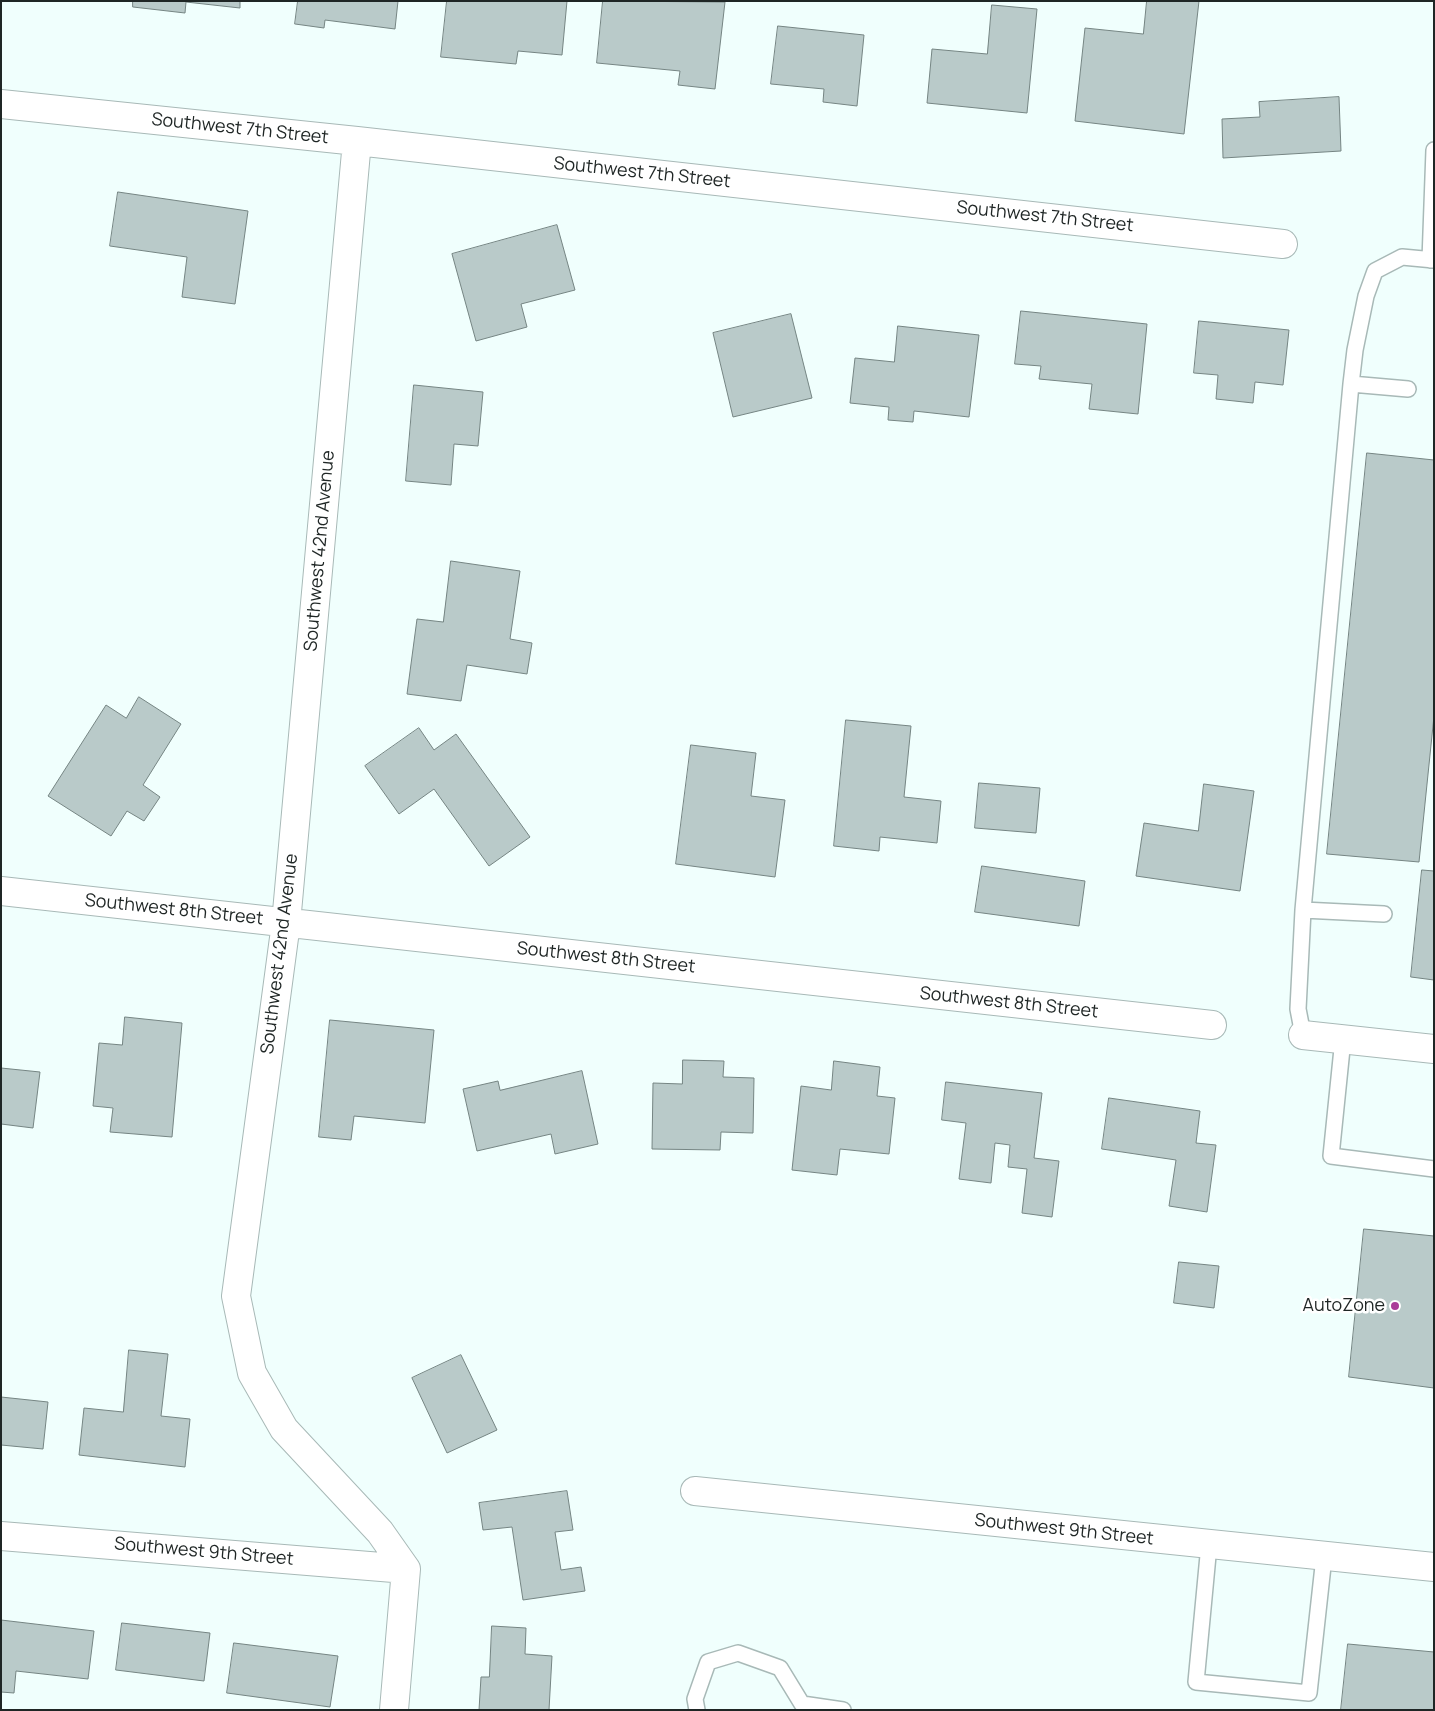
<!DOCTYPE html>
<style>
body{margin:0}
#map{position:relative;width:1435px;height:1711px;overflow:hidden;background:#f0fffd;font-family:Manrope,sans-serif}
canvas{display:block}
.frame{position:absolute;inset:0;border:2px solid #1f2625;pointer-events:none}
</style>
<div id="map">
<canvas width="1435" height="1711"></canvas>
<div class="frame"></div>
</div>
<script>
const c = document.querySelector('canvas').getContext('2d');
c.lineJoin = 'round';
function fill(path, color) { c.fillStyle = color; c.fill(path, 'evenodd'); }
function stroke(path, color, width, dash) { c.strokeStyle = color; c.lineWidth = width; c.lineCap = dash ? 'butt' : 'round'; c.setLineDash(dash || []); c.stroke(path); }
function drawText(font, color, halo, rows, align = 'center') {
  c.font = font + ' Manrope,sans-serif'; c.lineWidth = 5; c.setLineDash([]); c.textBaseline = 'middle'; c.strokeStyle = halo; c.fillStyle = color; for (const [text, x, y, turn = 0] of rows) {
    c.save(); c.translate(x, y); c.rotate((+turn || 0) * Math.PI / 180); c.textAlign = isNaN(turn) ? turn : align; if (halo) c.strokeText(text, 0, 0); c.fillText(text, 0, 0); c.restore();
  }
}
const building = new Path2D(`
 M 133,1 L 240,1 L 240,8 L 186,2 L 185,13 L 133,7 Z
 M 298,1 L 398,1 L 395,29 L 325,20 L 324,28 L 295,24 Z
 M 447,1 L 567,1 L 562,55 L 518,51 L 516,64 L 441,57 Z
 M 603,1 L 725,2 L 715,89 L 678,85 L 680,71 L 597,63 Z
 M 1147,1 L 1199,1 L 1184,134 L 1075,121 L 1085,28 L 1143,34 Z
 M 992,5 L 1037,9 L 1027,113 L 927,103 L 932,49 L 987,54 Z
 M 778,26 L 864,35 L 857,106 L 823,102 L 824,89 L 771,84 Z
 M 1339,97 L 1341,151 L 1223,158 L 1222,119 L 1260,117 L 1259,102 Z
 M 118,192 L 248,211 L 235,304 L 182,297 L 187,257 L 110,246 Z
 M 557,225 L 575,290 L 521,304 L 527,327 L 476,341 L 452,254 Z
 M 1021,311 L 1147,324 L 1138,414 L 1089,409 L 1092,384 L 1039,379 L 1041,366 L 1015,364 Z
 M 791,314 L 812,398 L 733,417 L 713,333 Z
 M 1199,321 L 1289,330 L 1283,385 L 1255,382 L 1253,403 L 1216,399 L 1218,375 L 1194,373 Z
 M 898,326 L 979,335 L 969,417 L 914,411 L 913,422 L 888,420 L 889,407 L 850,403 L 855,358 L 894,362 Z
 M 414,385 L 483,392 L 478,446 L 454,444 L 451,485 L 406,481 Z
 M 1367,453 L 1434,460 L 1434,716 L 1419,862 L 1327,854 Z
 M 451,561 L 520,571 L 510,639 L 532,643 L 527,674 L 467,665 L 461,701 L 407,694 L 417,619 L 443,622 Z
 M 139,697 L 181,724 L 143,785 L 160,797 L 144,821 L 127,811 L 111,836 L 48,796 L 106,705 L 126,718 Z
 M 846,720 L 911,726 L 904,797 L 941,801 L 937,843 L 880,837 L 879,851 L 834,846 Z
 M 419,728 L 434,750 L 456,734 L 530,837 L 489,866 L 434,789 L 399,814 L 365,766 Z
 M 691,745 L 756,753 L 751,796 L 785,800 L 775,877 L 676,864 Z
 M 979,783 L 1040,788 L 1036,833 L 975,828 Z
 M 1204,784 L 1254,791 L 1240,891 L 1136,876 L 1144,823 L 1198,831 Z
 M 982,866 L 1085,881 L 1079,926 L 975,912 Z
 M 1422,870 L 1434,871 L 1434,980 L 1411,977 Z
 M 125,1017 L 182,1023 L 172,1137 L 110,1132 L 113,1108 L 93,1106 L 99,1043 L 122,1045 Z
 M 330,1020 L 434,1030 L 425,1123 L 354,1116 L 351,1140 L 319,1137 Z
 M 683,1060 L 724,1061 L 723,1077 L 754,1078 L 753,1133 L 721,1132 L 720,1150 L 652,1149 L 653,1083 L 682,1084 Z
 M 834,1061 L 880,1067 L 877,1096 L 895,1098 L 889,1154 L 840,1149 L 837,1175 L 792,1170 L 801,1086 L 831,1090 Z
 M 1,1068 L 40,1072 L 33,1128 L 1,1124 Z
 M 582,1071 L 598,1144 L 555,1154 L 551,1134 L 477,1151 L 463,1089 L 498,1081 L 500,1090 Z
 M 946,1082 L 1042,1093 L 1034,1158 L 1059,1161 L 1052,1217 L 1022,1213 L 1027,1169 L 1008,1167 L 1010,1145 L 995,1143 L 991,1183 L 959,1179 L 966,1123 L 942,1120 Z
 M 1109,1098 L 1200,1111 L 1196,1143 L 1216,1145 L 1207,1212 L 1169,1206 L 1176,1160 L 1102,1149 Z
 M 1364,1229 L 1434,1236 L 1434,1388 L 1349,1377 Z
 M 1179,1262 L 1219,1266 L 1214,1308 L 1174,1303 Z
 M 129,1350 L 168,1354 L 161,1416 L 190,1419 L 185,1467 L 79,1455 L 84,1408 L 123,1412 Z
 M 461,1355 L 497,1430 L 447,1453 L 412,1378 Z
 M 1,1397 L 48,1402 L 43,1449 L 1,1445 Z
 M 567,1491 L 573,1530 L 555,1532 L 561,1570 L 581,1567 L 585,1591 L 523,1600 L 512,1527 L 483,1530 L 479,1503 Z
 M 1,1620 L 94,1631 L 88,1679 L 16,1671 L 14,1693 L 1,1692 Z
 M 122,1623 L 210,1633 L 204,1681 L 116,1670 Z
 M 492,1626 L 526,1628 L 525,1654 L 552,1656 L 549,1710 L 479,1710 L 481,1677 L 489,1677 Z
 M 234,1643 L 338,1656 L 330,1707 L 227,1693 Z
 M 1348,1644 L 1434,1652 L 1434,1710 L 1341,1710 Z`);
fill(building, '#b9cac9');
stroke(building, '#758583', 1);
const lane = new Path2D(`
 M 1430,260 L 1434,150
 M 1351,384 L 1303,910 L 1384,914
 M 1408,389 L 1351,384 L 1355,350 L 1366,296 L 1375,271 L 1402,257 L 1434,260
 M 1303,910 L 1298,1009 L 1303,1035
 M 1343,1039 L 1331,1156 L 1434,1169
 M 1209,1545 L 1196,1682 L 1309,1693 L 1324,1557
 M 802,1704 L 843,1710
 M 697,1710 L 695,1699 L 708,1662 L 738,1653 L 780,1668 L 802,1704`);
const street = new Path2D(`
 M 1,104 L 357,141 L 1283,244
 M 357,141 L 286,923 L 236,1296 L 252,1373 L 284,1429 L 380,1532 L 406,1569 L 394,1710
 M 1,891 L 1212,1025
 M 1303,1035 L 1434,1049
 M 695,1491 L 1434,1567
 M 1,1536 L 406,1569`);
stroke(lane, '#a8b9b7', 18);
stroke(street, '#a8b9b7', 30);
stroke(lane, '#fff', 15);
stroke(street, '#fff', 28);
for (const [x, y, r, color] of [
 [1395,1306,5,"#aa3b99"]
]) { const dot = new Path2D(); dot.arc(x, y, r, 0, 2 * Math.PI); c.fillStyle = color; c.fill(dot); stroke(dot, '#fff', 2); }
drawText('18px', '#1f2625', '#fff', [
 ["Southwest 7th Street",240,129,6],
 ["Southwest 7th Street",642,173,6],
 ["Southwest 7th Street",1045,217,6],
 ["Southwest 42nd Avenue",320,551,-85],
 ["Southwest 8th Street",174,910,6],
 ["Southwest 42nd Avenue",280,954,-83],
 ["Southwest 8th Street",606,958,6],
 ["Southwest 8th Street",1009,1003,6],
 ["Southwest 9th Street",1064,1530,6],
 ["Southwest 9th Street",204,1552,5]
]);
drawText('18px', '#1f2625', '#fff', [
 ["AutoZone",1385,1306]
], 'right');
</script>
